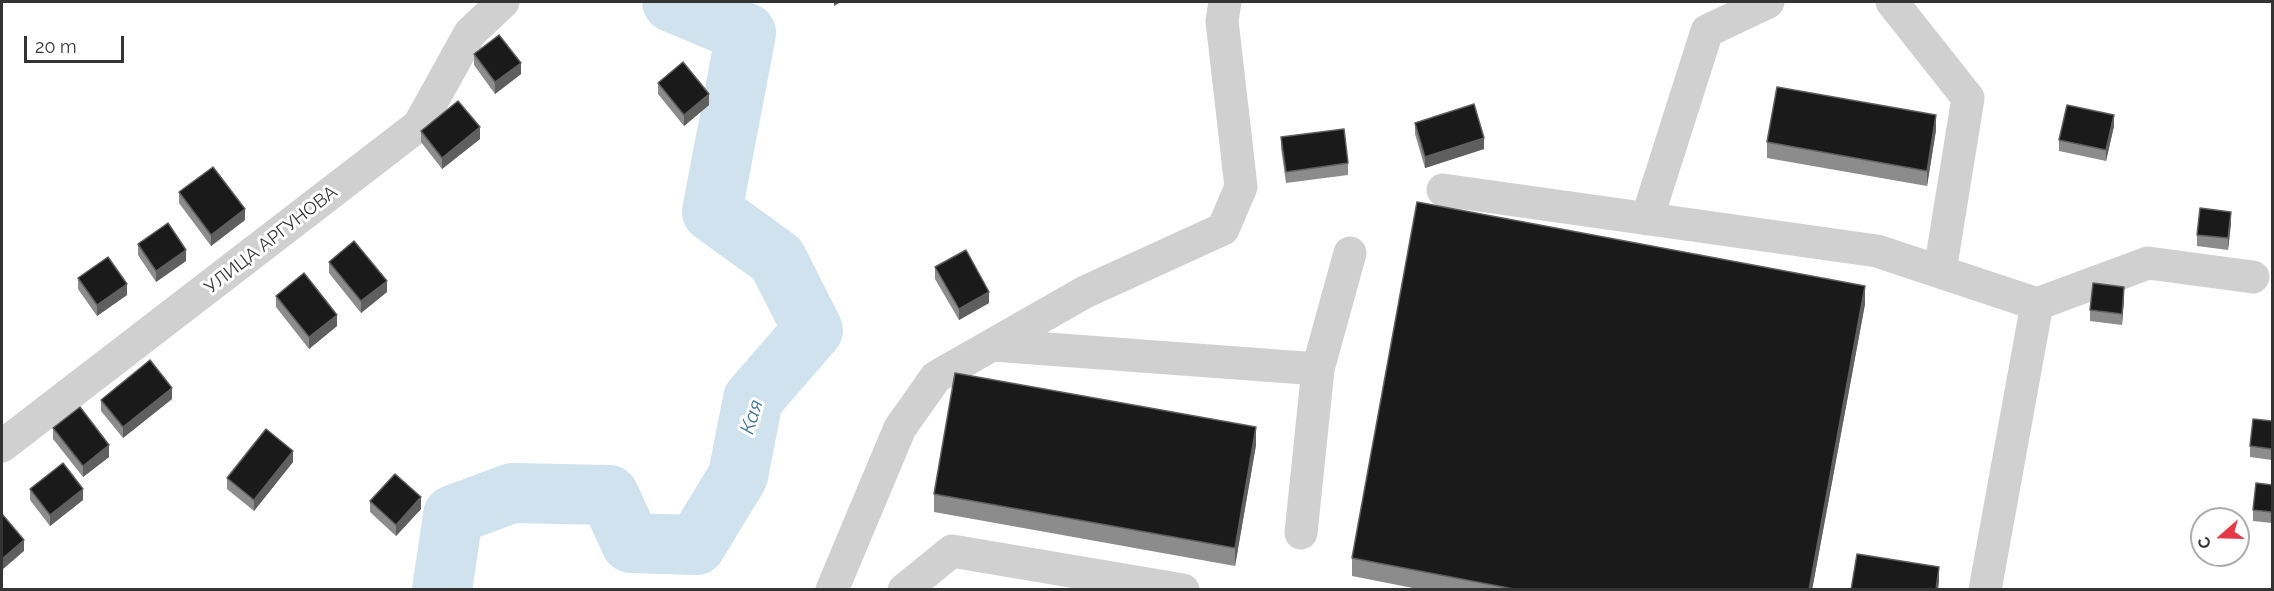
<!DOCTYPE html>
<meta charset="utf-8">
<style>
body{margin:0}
#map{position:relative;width:2274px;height:591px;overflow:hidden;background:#fff;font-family:Raleway,sans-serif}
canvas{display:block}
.frame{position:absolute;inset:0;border:3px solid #333;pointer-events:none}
.north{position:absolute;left:2190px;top:507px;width:60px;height:60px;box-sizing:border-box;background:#fff;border:2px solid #adadad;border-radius:50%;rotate:250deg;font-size:16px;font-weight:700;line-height:24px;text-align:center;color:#333}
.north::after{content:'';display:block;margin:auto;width:21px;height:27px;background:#e63946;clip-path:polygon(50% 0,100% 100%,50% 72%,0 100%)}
.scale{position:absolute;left:24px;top:36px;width:100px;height:27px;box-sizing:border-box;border:3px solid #333;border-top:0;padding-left:8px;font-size:18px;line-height:21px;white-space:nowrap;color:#333;-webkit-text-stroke:4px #fff;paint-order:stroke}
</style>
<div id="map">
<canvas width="2274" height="591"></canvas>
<div class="frame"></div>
<div class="north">С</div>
<div class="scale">20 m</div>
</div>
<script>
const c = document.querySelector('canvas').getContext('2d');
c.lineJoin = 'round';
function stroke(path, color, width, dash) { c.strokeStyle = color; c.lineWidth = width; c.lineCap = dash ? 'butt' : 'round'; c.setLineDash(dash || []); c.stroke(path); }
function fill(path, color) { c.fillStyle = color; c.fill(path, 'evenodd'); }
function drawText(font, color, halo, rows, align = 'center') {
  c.font = font + ' Raleway,sans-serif'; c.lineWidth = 6; c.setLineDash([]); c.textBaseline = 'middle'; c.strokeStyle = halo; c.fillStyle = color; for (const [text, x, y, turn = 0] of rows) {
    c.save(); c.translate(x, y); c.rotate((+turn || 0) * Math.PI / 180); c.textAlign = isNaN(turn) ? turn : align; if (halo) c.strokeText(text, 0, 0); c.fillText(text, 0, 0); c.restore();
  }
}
stroke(new Path2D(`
 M 442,590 L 453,515 L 512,493 L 609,495 L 631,543 L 696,545 L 738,476 L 753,399 L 813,330 L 777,259 L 712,212 L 746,33 L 672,2`), '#cfe2ee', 60);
stroke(new Path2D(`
 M 1892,2 L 1968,98 L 1940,271
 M 1443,190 L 1877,251 L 2037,304 L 2148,263 L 2253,277
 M 1647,219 L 1707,31 L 1768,2
 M 993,345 L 1318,369 L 1350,253
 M 2,446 L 419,125 L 470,33 L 503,2
 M 1301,533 L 1318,369
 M 832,590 L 900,428 L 936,377 L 1085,292 L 1223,229 L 1241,187 L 1222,21 L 1225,2
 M 904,590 L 952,551 L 1183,590
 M 1985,590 L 2037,304`), '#d0d0d0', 33);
fill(new Path2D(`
 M 474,54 L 521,74 L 495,94 L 474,65 Z
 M 658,83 L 709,105 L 684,126 L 658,94 Z
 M 1415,123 L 1484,149 L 1425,168 L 1415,134 Z
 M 2114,126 L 2106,161 L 2059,151 L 2059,140 Z
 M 1936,130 L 1927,186 L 1767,158 L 1767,142 Z
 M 421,131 L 480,139 L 442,169 L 421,142 Z
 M 1281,137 L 1348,163 L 1348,175 L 1286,183 L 1281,148 Z
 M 179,192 L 245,220 L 211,246 L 179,203 Z
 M 2231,223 L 2228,250 L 2197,246 L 2197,235 Z
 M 138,244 L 186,261 L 156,282 L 138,255 Z
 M 329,262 L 387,292 L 361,313 L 329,273 Z
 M 935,267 L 989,303 L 959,320 L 935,279 Z
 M 78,278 L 127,295 L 97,316 L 78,289 Z
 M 276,296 L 337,326 L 309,349 L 276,307 Z
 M 2124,298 L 2122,325 L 2090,321 L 2090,310 Z
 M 1865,304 L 1812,590 L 1423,590 L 1352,576 L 1352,558 Z
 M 172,399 L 123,438 L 101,411 L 101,400 Z
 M 2272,421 L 2272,460 L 2250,457 L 2250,446 Z
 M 53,428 L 109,457 L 83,477 L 53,439 Z
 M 1256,445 L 1235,566 L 934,512 L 934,494 Z
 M 293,462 L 254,511 L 227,489 L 227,478 Z
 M 2272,485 L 2272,523 L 2253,521 L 2253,510 Z
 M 30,489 L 83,500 L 50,526 L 30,500 Z
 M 370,501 L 421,509 L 396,536 L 370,512 Z`), '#8c8c8c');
fill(new Path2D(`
 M 834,2 L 841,2 L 834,6 Z
 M 521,63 L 521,74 L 495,94 L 495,82 Z
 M 709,94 L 709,105 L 684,126 L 684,115 Z
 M 1936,115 L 1936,130 L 1927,186 L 1927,171 Z
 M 2114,115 L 2114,126 L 2106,161 L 2106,150 Z
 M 480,127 L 480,139 L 442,169 L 442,158 Z
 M 1484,138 L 1484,149 L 1425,168 L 1425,157 Z
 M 245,209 L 245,220 L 211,246 L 211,235 Z
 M 2231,212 L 2231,223 L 2228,250 L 2228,238 Z
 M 186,250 L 186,261 L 156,282 L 156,271 Z
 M 387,281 L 387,292 L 361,313 L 361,301 Z
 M 127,284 L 127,295 L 97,316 L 97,305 Z
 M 1865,286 L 1865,304 L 1812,590 L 1809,590 Z
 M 2124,287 L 2124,298 L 2122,325 L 2122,314 Z
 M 989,292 L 989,303 L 959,320 L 959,309 Z
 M 337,315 L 337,326 L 309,349 L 309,337 Z
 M 172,388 L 172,399 L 123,438 L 123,427 Z
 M 1256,427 L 1256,445 L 1235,566 L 1235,548 Z
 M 109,445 L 109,457 L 83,477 L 83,466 Z
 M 293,451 L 293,462 L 254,511 L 254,500 Z
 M 83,489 L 83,500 L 50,526 L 50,515 Z
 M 421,497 L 421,509 L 396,536 L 396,525 Z
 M 24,540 L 24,551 L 2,570 L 2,559 Z
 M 1939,567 L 1939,582 L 1938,590 L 1936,590 Z`), '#5f5f5f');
const building = new Path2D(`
 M 499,35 L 521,63 L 495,82 L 474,54 Z
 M 683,62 L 709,94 L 684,115 L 658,83 Z
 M 1777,87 L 1936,115 L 1927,171 L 1767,142 Z
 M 458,101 L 480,127 L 442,158 L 421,131 Z
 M 1474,104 L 1484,138 L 1425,157 L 1415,123 Z
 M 2067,105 L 2114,115 L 2106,150 L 2059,140 Z
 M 1344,129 L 1348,163 L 1286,172 L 1281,137 Z
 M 213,167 L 245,209 L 211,235 L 179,192 Z
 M 1417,202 L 1865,286 L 1809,590 L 1519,590 L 1352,558 Z
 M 2200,208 L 2231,212 L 2228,238 L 2197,235 Z
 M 168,223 L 186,250 L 156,271 L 138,244 Z
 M 354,241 L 387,281 L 361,301 L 329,262 Z
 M 966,250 L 989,292 L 959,309 L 935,267 Z
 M 108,257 L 127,284 L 97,305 L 78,278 Z
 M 304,273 L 337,315 L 309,337 L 276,296 Z
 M 2093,283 L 2124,287 L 2122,314 L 2090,310 Z
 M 150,360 L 172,388 L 123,427 L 101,400 Z
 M 955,373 L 1256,427 L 1235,548 L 934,494 Z
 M 80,407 L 109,445 L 83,466 L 53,428 Z
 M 2253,419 L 2272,421 L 2272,449 L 2250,446 Z
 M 266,429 L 293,451 L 254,500 L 227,478 Z
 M 63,463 L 83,489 L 50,515 L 30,489 Z
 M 395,474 L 421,497 L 396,525 L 370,501 Z
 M 2256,483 L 2272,485 L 2272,512 L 2253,510 Z
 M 2,514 L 24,540 L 2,559 Z
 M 1857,554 L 1939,567 L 1936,590 L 1851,590 Z`);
fill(building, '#1a1a1a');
stroke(building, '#5f5f5f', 1.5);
drawText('18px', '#333', '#fff', [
 ["УЛИЦА АРГУНОВА",271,240,-38]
]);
drawText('italic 20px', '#3f7597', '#fff', [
 ["Кая",752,417,-73]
]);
</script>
